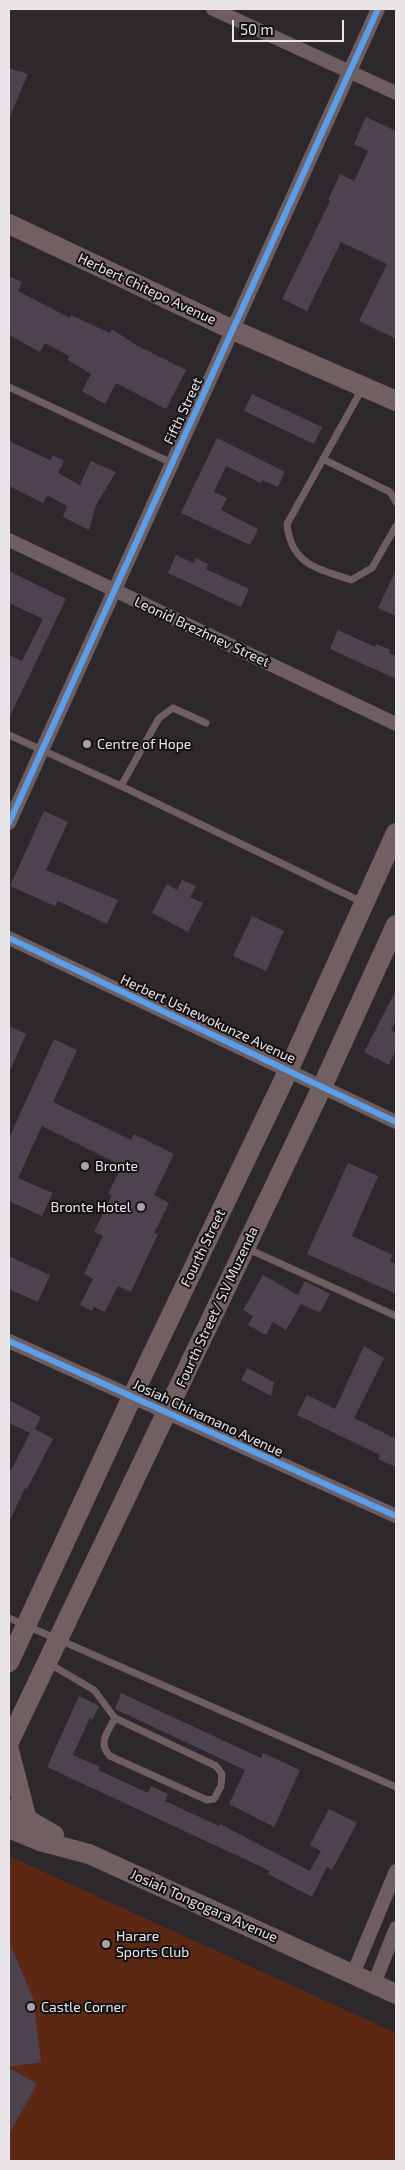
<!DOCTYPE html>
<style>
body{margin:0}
#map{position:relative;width:405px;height:2170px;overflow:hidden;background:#2d282b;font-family:"Exo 2",sans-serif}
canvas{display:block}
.frame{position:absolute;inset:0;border:10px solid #eae5e8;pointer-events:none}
.scale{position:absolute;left:232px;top:20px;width:112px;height:22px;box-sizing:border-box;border:2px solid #eae5e8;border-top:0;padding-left:6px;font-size:15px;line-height:18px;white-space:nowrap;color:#eae5e8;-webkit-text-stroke:4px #141113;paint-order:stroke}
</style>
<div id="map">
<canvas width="405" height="2170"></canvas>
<div class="frame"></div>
<div class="scale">50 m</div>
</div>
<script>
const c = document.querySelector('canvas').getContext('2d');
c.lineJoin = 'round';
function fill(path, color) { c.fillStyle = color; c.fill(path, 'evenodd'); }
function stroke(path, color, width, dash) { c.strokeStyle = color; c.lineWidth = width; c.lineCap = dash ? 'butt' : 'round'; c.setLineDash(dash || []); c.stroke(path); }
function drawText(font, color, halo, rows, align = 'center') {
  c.font = font + ' "Exo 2",sans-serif'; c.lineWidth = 4; c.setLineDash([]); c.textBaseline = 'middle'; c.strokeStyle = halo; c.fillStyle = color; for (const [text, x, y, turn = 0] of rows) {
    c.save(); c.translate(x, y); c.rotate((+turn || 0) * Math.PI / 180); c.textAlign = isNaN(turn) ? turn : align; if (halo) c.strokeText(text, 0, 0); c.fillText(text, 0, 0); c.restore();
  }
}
fill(new Path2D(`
 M 9,1856 L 396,2033 L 396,2161 L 9,2161 Z`), '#5c2813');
fill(new Path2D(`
 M 9,68 L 28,74 L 9,119 Z
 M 366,117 L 396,131 L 396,339 L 359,321 L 387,264 L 341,242 L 307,311 L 282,299 L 330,201 L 328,200 L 340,174 L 354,181 L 368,151 L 354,144 Z
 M 9,276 L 22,282 L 18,291 L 70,318 L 71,315 L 110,333 L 112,329 L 136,345 L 186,370 L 166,409 L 116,383 L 105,404 L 82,391 L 91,374 L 68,360 L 69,356 L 45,343 L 40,352 L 9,335 Z
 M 252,394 L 322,427 L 314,444 L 244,411 Z
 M 217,438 L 285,472 L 278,487 L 262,480 L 261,483 L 226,466 L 214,492 L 227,498 L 221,510 L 258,529 L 250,545 L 181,513 Z
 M 9,441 L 50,460 L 53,455 L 64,461 L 58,473 L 80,485 L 91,461 L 116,472 L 96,505 L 89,530 L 63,517 L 67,506 L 47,495 L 43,503 L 9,486 Z
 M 176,555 L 193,563 L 196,558 L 208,564 L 206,569 L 249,589 L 241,607 L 168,573 Z
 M 396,570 L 396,616 L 378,608 Z
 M 9,571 L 66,599 L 9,718 L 9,655 L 22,661 L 43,619 L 9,603 Z
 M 338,630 L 375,647 L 376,644 L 391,650 L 389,653 L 396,656 L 396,679 L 330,649 Z
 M 44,811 L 68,822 L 46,870 L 118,900 L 107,924 L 58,901 L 55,906 L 10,886 Z
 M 182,880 L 196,886 L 190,897 L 203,903 L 188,932 L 152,913 L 167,884 L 177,890 Z
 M 252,916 L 284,931 L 266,971 L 233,956 Z
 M 396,990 L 396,1020 L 391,1030 L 396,1033 L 396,1050 L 389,1065 L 364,1052 Z
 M 9,1026 L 26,1034 L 9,1073 Z
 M 54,1039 L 77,1050 L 53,1102 L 131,1140 L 134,1134 L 174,1154 L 154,1195 L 169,1203 L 154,1233 L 158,1234 L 131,1292 L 118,1286 L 105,1312 L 94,1307 L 92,1311 L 80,1305 L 93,1279 L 84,1274 L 103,1236 L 94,1232 L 112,1195 L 108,1194 L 122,1166 L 42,1126 L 18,1178 L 53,1193 L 42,1216 L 9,1201 L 9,1138 Z
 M 348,1163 L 378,1176 L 352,1236 L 393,1255 L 390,1261 L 396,1264 L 396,1294 L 307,1254 Z
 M 9,1256 L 50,1275 L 38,1302 L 9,1289 Z
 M 263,1275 L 298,1295 L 305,1281 L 330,1294 L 320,1313 L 301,1304 L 286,1330 L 273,1322 L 266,1335 L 248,1325 L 253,1316 L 243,1310 Z
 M 364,1346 L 384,1358 L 354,1418 L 396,1439 L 396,1467 L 378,1459 L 380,1455 L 297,1415 L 307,1395 L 335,1409 Z
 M 247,1368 L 274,1382 L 271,1396 L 241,1380 Z
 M 9,1400 L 41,1417 L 35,1429 L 53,1439 L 27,1489 L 25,1488 L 9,1522 L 9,1474 L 30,1433 L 9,1423 Z
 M 121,1693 L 261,1758 L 263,1753 L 300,1770 L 274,1827 L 229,1804 L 245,1770 L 115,1709 Z
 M 79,1696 L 99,1706 L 93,1719 L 90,1718 L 73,1755 L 100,1767 L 98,1770 L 148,1793 L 151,1786 L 168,1794 L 165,1801 L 219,1826 L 220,1824 L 310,1871 L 321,1851 L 310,1845 L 329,1809 L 357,1823 L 332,1870 L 327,1867 L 312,1897 L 268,1874 L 270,1871 L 47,1767 Z
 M 9,1942 L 33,1998 L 41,2062 L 9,2067 Z
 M 9,2068 L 37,2084 L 9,2134 Z`), '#4c434f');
stroke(new Path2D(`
 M 9,387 L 172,463
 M 362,389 L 287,524 C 291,565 317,568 351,580 L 372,568 L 396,526
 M 323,459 L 390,492 L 396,502
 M 9,735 L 121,786 L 362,902
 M 121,786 L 159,718 L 173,708 L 206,723
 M 246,1248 L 396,1316
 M 9,1618 L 396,1787
 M 48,1663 L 94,1690 L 115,1718 L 216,1766 L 222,1774 L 221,1786 L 214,1799 L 207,1800 L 110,1756 C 97,1743 108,1732 115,1718`), '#6e5e61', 7);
stroke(new Path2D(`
 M 213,9 L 396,93
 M 9,540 L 396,724
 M 9,823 L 378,9
 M 9,938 L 396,1122
 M 9,1341 L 396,1516
 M 353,1974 L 396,1871
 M 374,1984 L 396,1928`), '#6e5e61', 14);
stroke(new Path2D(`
 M 9,224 L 233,330 L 396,401
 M 9,1662 L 132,1397 L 288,1071 L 396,833
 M 9,1742 L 322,1087 L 396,925
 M 9,1750 L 27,1820
 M 9,1809 L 54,1835
 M 9,1828 L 40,1841 L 89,1854 L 396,1994`), '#725f62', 20);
stroke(new Path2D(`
 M 9,823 L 378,9
 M 9,938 L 396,1122
 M 9,1341 L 396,1516`), '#5a9eea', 6);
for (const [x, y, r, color] of [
 [87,744,5,"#a8a3a6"],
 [85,1166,5,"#a8a3a6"],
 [141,1207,5,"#a8a3a6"],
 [106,1944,5,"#a8a3a6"],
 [31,2007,5,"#a8a3a6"]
]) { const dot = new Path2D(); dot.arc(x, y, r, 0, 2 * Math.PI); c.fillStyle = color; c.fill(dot); stroke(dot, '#141113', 2); }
drawText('14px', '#eae5e8', '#141113', [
 ["Herbert Chitepo Avenue",147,289,25],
 ["Fifth Street",183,411,-65],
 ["Leonid Brezhnev Street",202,632,25],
 ["Herbert Ushewokunze Avenue",208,1019,25],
 ["Fourth Street",203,1248,-64],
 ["Fourth Street/ S.V Muzenda",217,1307,-65],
 ["Josiah Chinamano Avenue",208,1418,25],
 ["Josiah Tongogara Avenue",204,1906,24]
]);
drawText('14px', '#eae5e8', '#141113', [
 ["Centre of Hope",97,744],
 ["Bronte",95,1166],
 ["Bronte Hotel",131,1207,"right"],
 ["Harare",116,1936],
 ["Sports Club",116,1952],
 ["Castle Corner",41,2007]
], 'left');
</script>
